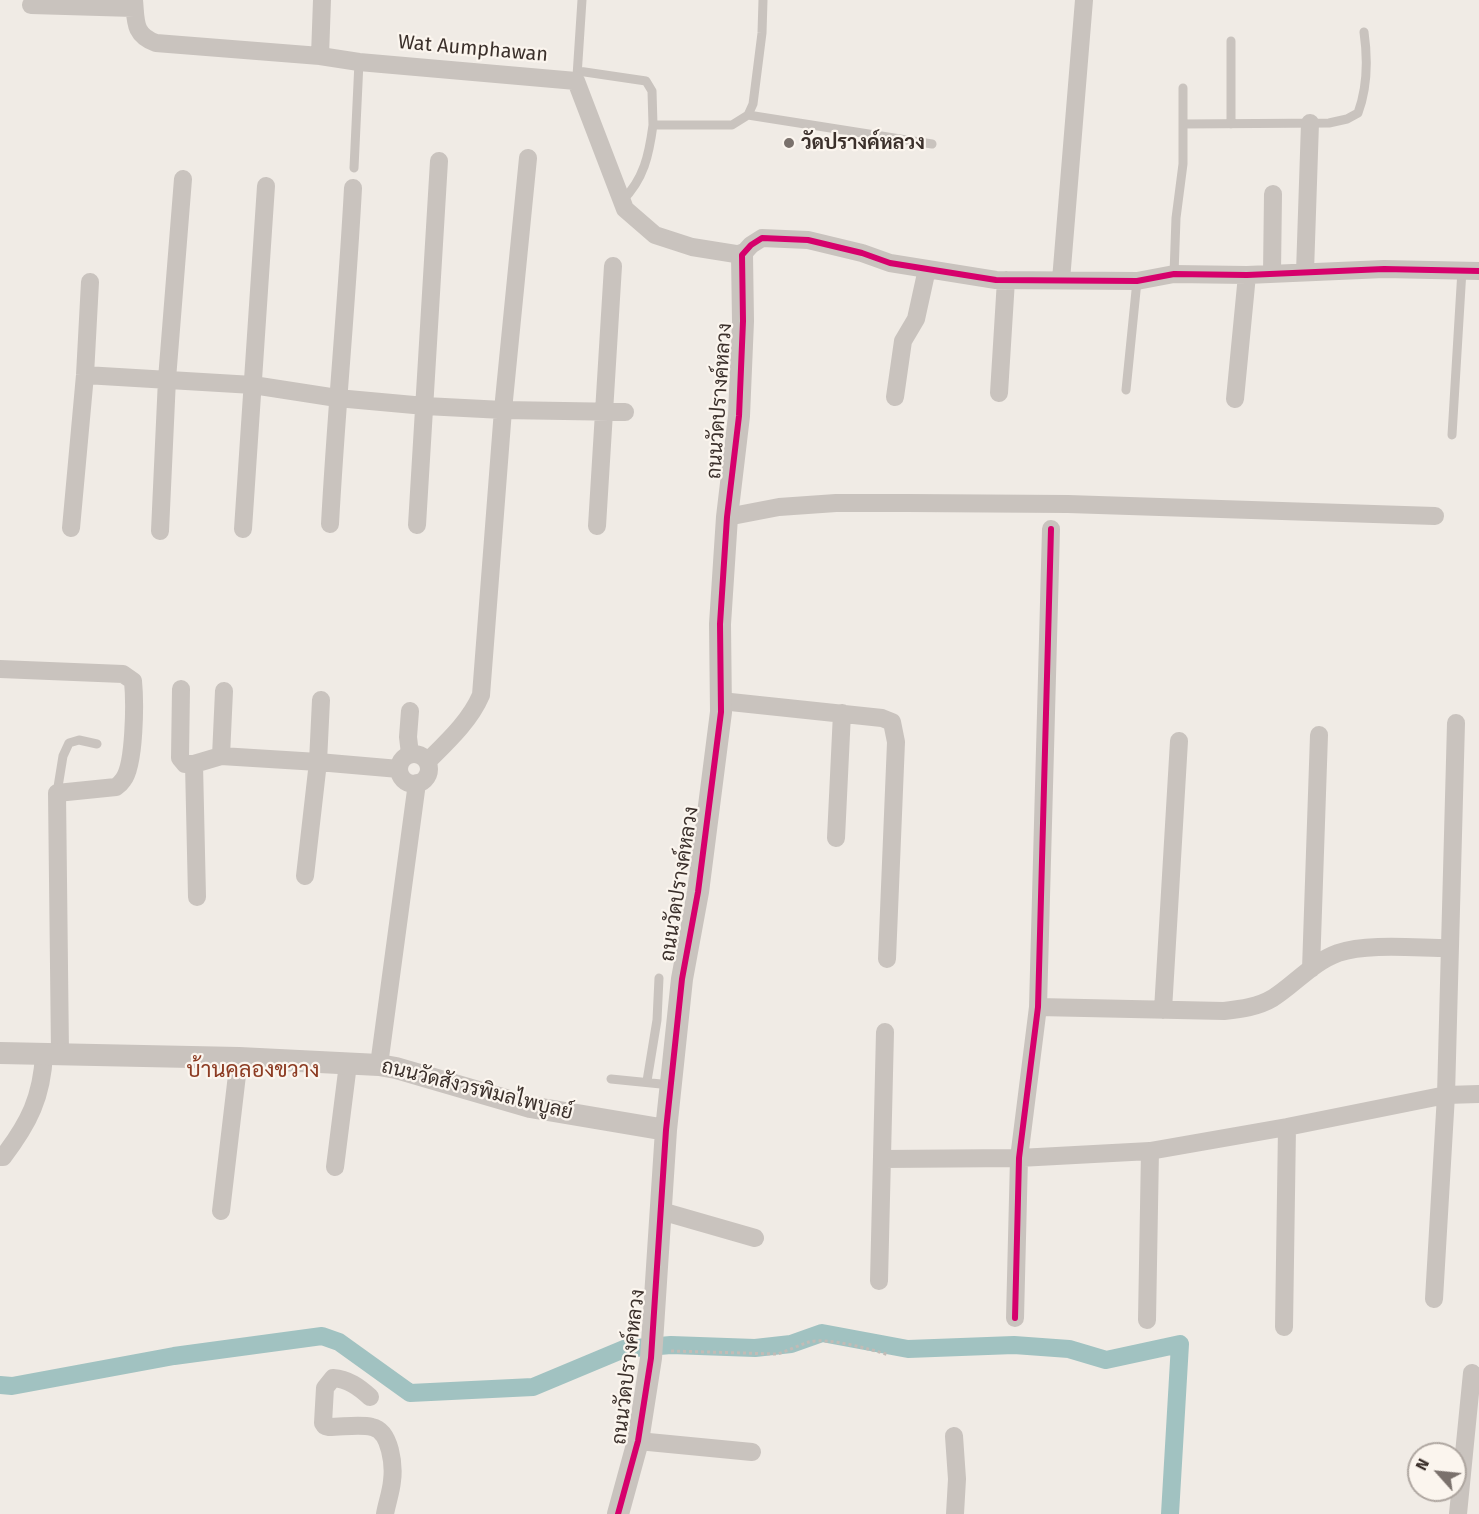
<!DOCTYPE html>
<meta charset="utf-8">
<style>
body{margin:0}
#map{position:relative;width:1479px;height:1514px;overflow:hidden;background:#f0ebe5;font-family:"Fira Sans",sans-serif}
canvas{display:block}
.north{position:absolute;left:1407px;top:1442px;width:60px;height:60px;box-sizing:border-box;background:#fbf5ee;border:2px solid #aea6a0;border-radius:50%;rotate:297deg;font-size:16px;font-weight:700;line-height:24px;text-align:center;color:#3b302b}
.north::after{content:'';display:block;margin:auto;width:21px;height:27px;background:#7a716c;clip-path:polygon(50% 0,100% 100%,50% 72%,0 100%)}
</style>
<div id="map">
<canvas width="1479" height="1514"></canvas>
<div class="north">N</div>
</div>
<script>
const c = document.querySelector('canvas').getContext('2d');
c.lineJoin = 'round';
function stroke(path, color, width, dash) { c.strokeStyle = color; c.lineWidth = width; c.lineCap = dash ? 'butt' : 'round'; c.setLineDash(dash || []); c.stroke(path); }
function drawText(font, color, halo, rows, align = 'center') {
  c.font = font + ' "Fira Sans",Sarabun,sans-serif'; c.lineWidth = 4.5; c.setLineDash([]); c.textBaseline = 'middle'; c.strokeStyle = halo; c.fillStyle = color; for (const [text, x, y, turn = 0] of rows) {
    c.save(); c.translate(x, y); c.rotate((+turn || 0) * Math.PI / 180); c.textAlign = isNaN(turn) ? turn : align; if (halo) c.strokeText(text, 0, 0); c.fillText(text, 0, 0); c.restore();
  }
}
stroke(new Path2D(`
 M 0,1385 L 12,1386 L 174,1356 L 322,1336 L 339,1342 L 410,1393 L 533,1387 L 624,1349 L 671,1345 L 755,1348 L 791,1344 L 822,1333 L 908,1349 L 1014,1345 L 1069,1349 L 1106,1360 L 1180,1344 L 1170,1514`), '#a1c2c1', 18);
stroke(new Path2D(`
 M 671,1351 L 777,1354 C 788,1351 799,1345 809,1342 C 827,1337 870,1349 889,1355`), '#c2bbb6', 3, [3, 3]);
stroke(new Path2D(`
 M 578,71 L 646,81 L 652,91 L 653,125
 M 577,76 L 582,0
 M 748,115 L 932,144
 M 1183,124 L 1329,123 L 1347,119 L 1358,113 C 1368,86 1368,60 1364,32
 M 1231,124 L 1231,41
 M 354,168 L 359,62
 M 622,201 C 644,179 649,155 653,125 L 732,125 L 748,115 L 753,104 L 762,33 L 763,0
 M 1174,274 L 1176,218 L 1183,164 L 1183,88
 M 1126,390 L 1137,281
 M 1452,435 L 1462,270
 M 57,793 L 63,756 L 69,743 L 79,740 L 97,744
 M 611,1079 L 671,1085
 M 647,1081 L 657,1020 L 659,978`), '#c9c3be', 9);
stroke(new Path2D(`
 M 134,0 C 136,20 133,35 156,43 L 320,56 L 359,62 L 576,81 L 625,209 L 655,235 L 692,247 L 742,255 L 751,245 L 762,238 L 808,240 L 862,253 L 890,263 L 996,280 L 1137,281 L 1174,274 L 1247,275 L 1384,269 L 1479,271
 M 31,5 L 134,8
 M 320,56 L 322,0
 M 1305,272 L 1310,123
 M 1272,273 L 1273,194
 M 1061,280 L 1084,0
 M 85,375 L 253,385 L 337,398 L 425,406 L 503,410 L 625,412
 M 999,393 L 1006,280
 M 895,397 L 903,341 L 916,319 L 927,269
 M 1235,399 L 1247,275
 M 727,517 L 779,507 L 836,503 L 907,503 L 1068,504 L 1435,516
 M 330,524 C 336,412 347,301 353,188
 M 417,525 L 439,161
 M 597,526 L 613,266
 M 71,528 L 85,375 L 90,282
 M 243,529 L 266,186
 M 160,531 L 167,379 L 183,179
 M 0,669 L 123,674 L 133,681 C 135,701 135,765 123,780 C 121,783 119,785 116,787 L 57,793 L 60,1053
 M 181,689 L 180,758 L 185,764 L 194,764 L 221,756 L 318,762 L 399,769
 M 721,701 L 882,718 L 892,722 L 896,742 L 887,959
 M 410,711 L 408,737 L 410,754
 M399 769a15 15 0 1 1 30 0a15 15 0 1 1-30 0Z
 M 221,756 L 224,691
 M 427,762 C 447,742 470,721 481,695 L 503,410 L 528,158
 M 194,764 L 197,897
 M 836,838 L 842,713
 M 305,876 L 318,762 L 321,700
 M 1311,969 L 1319,735
 M 1038,1007 L 1224,1011 C 1241,1009 1258,1007 1273,998 C 1295,984 1313,962 1338,953 C 1368,943 1416,948 1449,948
 M 1163,1010 L 1179,741
 M 379,1065 L 417,783
 M 0,1157 L 3,1157 C 29,1123 42,1097 44,1054
 M 883,1159 L 1019,1158 L 1150,1151 L 1287,1127 L 1446,1095 L 1479,1094
 M 335,1167 L 348,1064
 M 221,1211 L 239,1058
 M 661,1211 L 755,1238
 M 879,1281 L 885,1032
 M 1434,1299 L 1446,1095 L 1456,723
 M 1015,1318 L 1019,1158 L 1038,1007 L 1051,529
 M 1147,1320 L 1150,1151
 M 1284,1327 L 1287,1127
 M 370,1397 C 359,1387 348,1379 333,1378 L 325,1388 L 323,1423 L 325,1426 L 329,1427 C 343,1427 360,1424 372,1427 C 391,1431 394,1466 392,1481 C 391,1492 387,1503 385,1514
 M 954,1436 L 957,1479 L 955,1514
 M 638,1441 L 752,1452
 M 1458,1514 L 1472,1373`), '#c9c3be', 18);
stroke(new Path2D(`
 M 0,1053 L 239,1058 L 379,1065 L 396,1068 L 530,1107 L 666,1130
 M 618,1514 L 638,1441 L 651,1358 L 666,1130 L 682,979 L 698,892 L 721,712 L 720,624 L 727,517 L 739,416 L 743,321 L 742,255`), '#c9c3be', 22);
stroke(new Path2D(`
 M 1015,1318 L 1019,1158 L 1038,1007 L 1051,529
 M 618,1514 L 638,1441 L 651,1358 L 666,1130 L 682,979 L 698,892 L 721,712 L 720,624 L 727,517 L 739,416 L 743,321 L 742,255 L 751,245 L 762,238 L 808,240 L 862,253 L 890,263 L 996,280 L 1137,281 L 1174,274 L 1247,275 L 1384,269 L 1479,271`), '#d6006c', 6);
for (const [x, y, r, color] of [
 [789,143,6,"#7a716c"]
]) { const dot = new Path2D(); dot.arc(x, y, r, 0, 2 * Math.PI); c.fillStyle = color; c.fill(dot); stroke(dot, '#fbf5ee', 2); }
drawText('20px', '#3b302b', '#fbf5ee', [
 ["Wat Aumphawan",473,49,5],
 ["ถนนวัดปรางค์หลวง",720,401,-86],
 ["ถนนวัดปรางค์หลวง",680,884,-81],
 ["ถนนวัดสังวรพิมลไพบูลย์",477,1090,14],
 ["ถนนวัดปรางค์หลวง",629,1367,-83]
]);
drawText('bold 20px', '#3b302b', '#fbf5ee', [
 ["วัดปรางค์หลวง",801,143]
], 'left');
drawText('22px', '#8c3b22', '#fbf5ee', [
 ["บ้านคลองขวาง",253,1071]
]);
</script>
